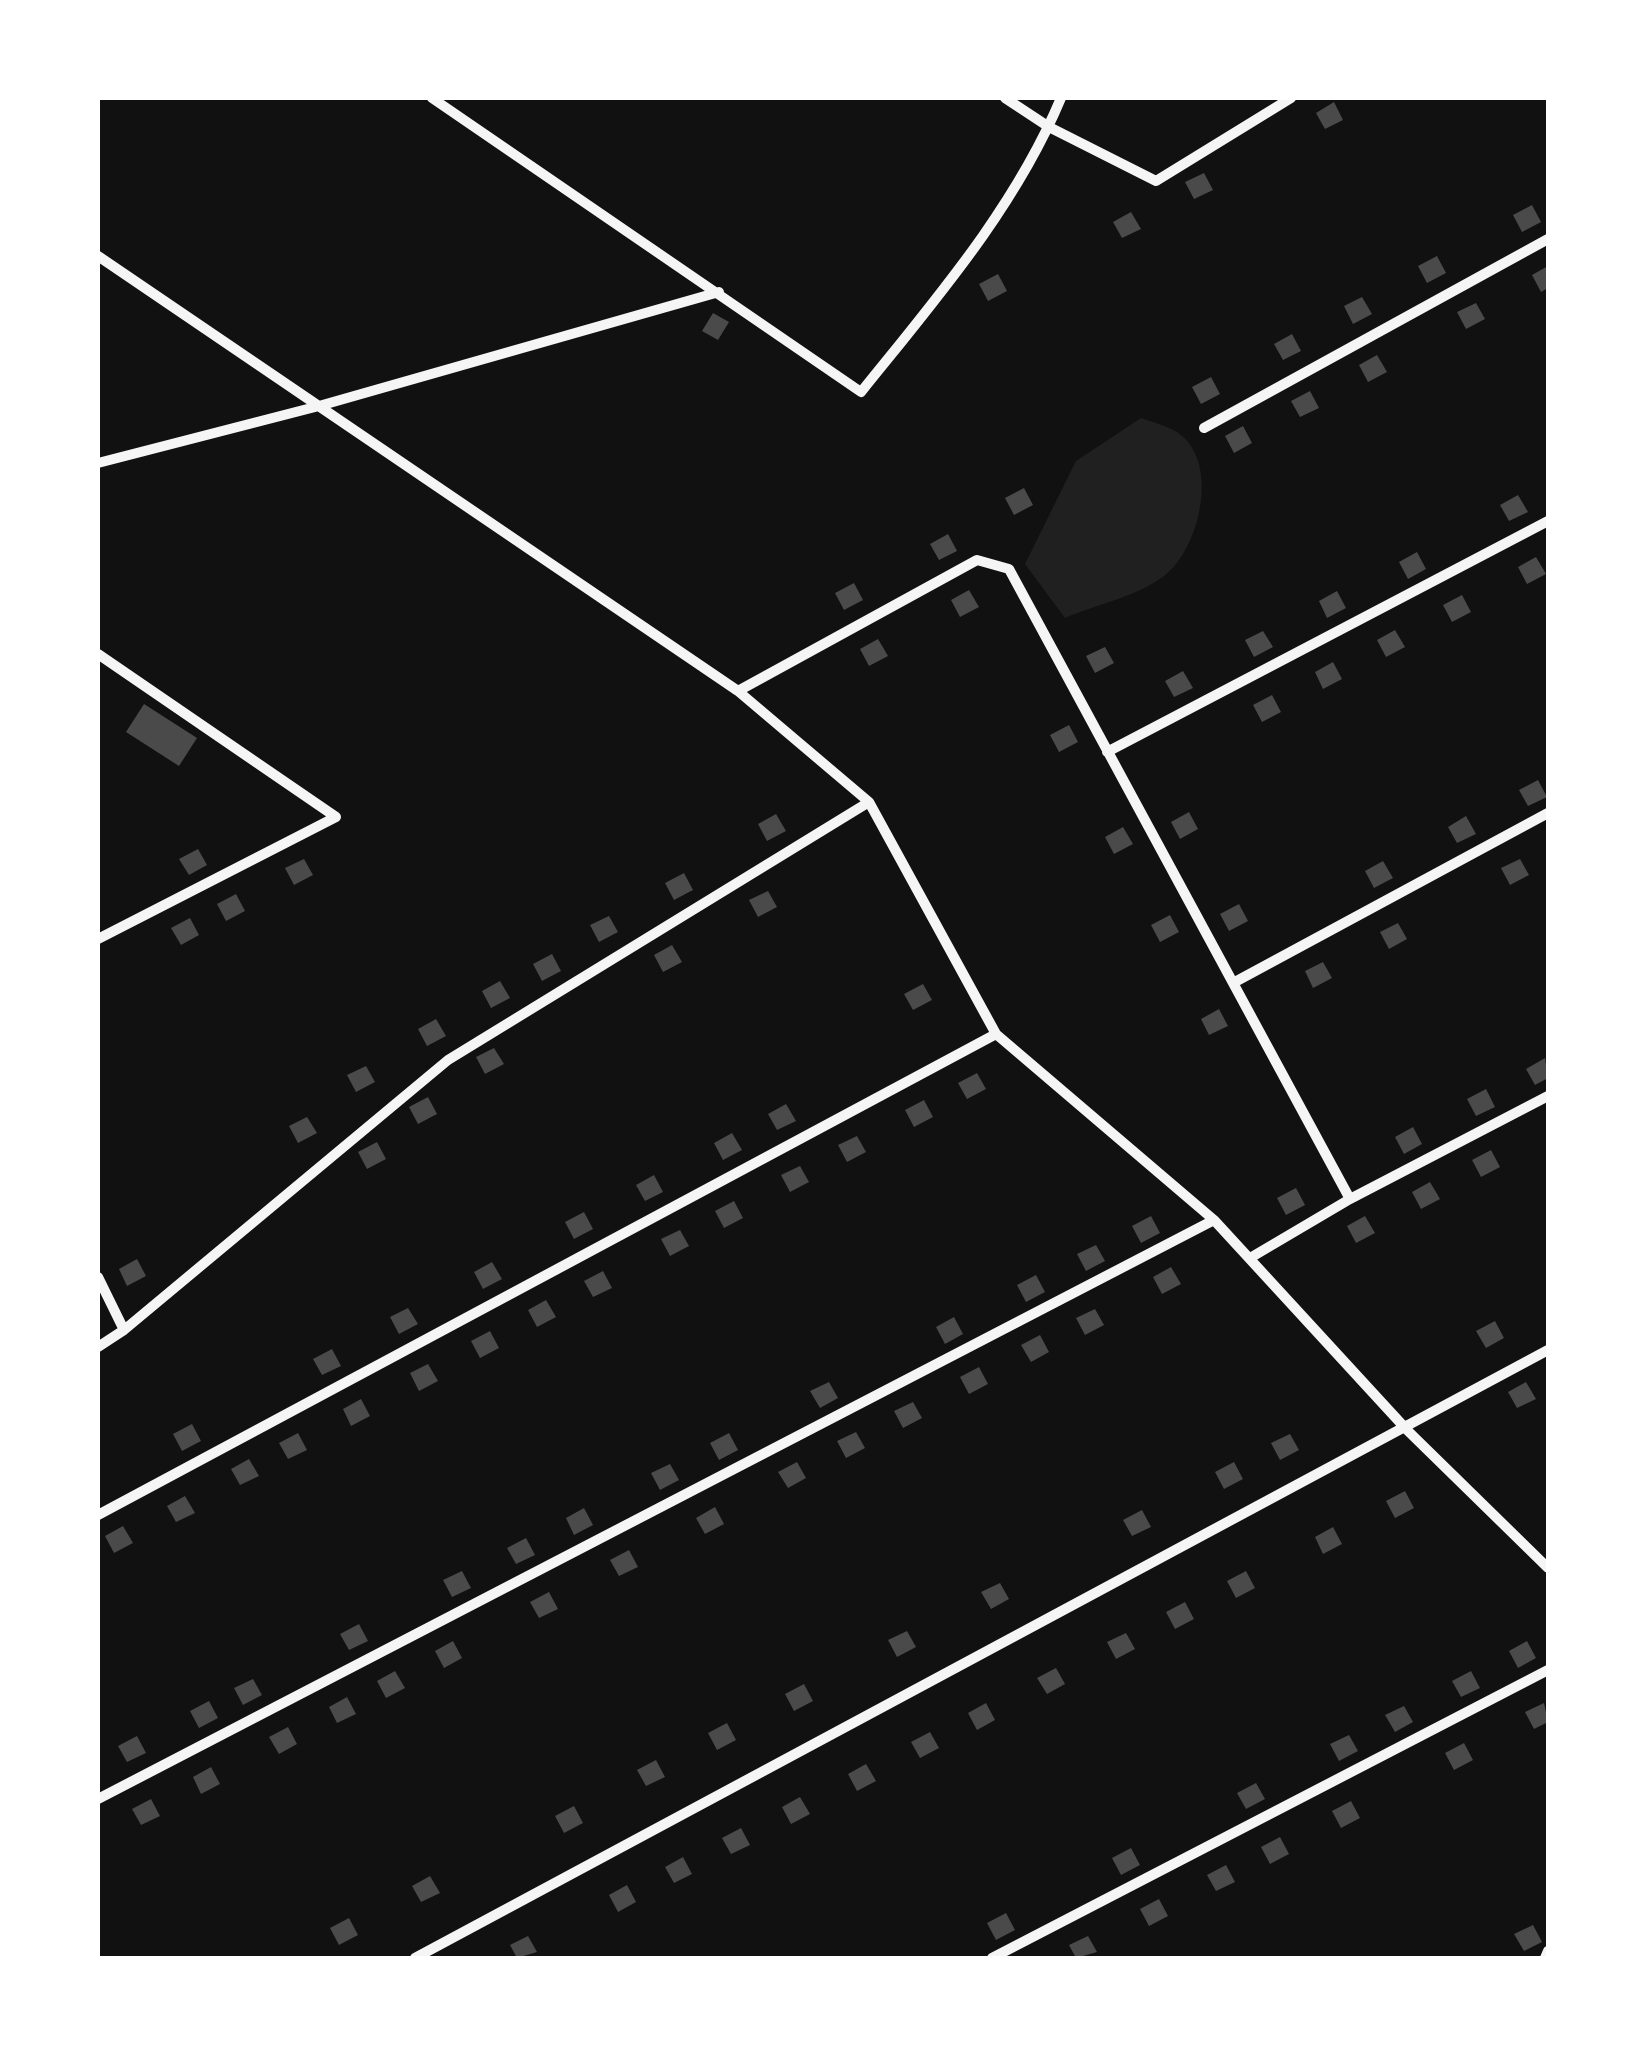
<!DOCTYPE html>
<style>
body{margin:0}
#map{position:relative;width:1646px;height:2056px;overflow:hidden;background:#111;font-family:"DM Sans",sans-serif}
canvas{display:block}
.frame{position:absolute;inset:0;border:100px solid #fff;pointer-events:none}
</style>
<div id="map">
<canvas width="1646" height="2056"></canvas>
<div class="frame"></div>
</div>
<script>
const c = document.querySelector('canvas').getContext('2d');
c.lineJoin = 'round';
function fill(path, color) { c.fillStyle = color; c.fill(path, 'evenodd'); }
function stroke(path, color, width, dash) { c.strokeStyle = color; c.lineWidth = width; c.lineCap = dash ? 'butt' : 'round'; c.setLineDash(dash || []); c.stroke(path); }
fill(new Path2D(`
 M 1141,418 C 1152,422 1167,426 1177,432 C 1221,461 1200,549 1164,576 C 1138,596 1095,605 1065,618 L 1025,564 L 1076,461 Z`), '#202020');
fill(new Path2D(`
 M 1334,102 L 1343,120 L 1325,129 L 1316,113 Z
 M 1204,173 L 1213,190 L 1194,199 L 1185,182 Z
 M 1532,205 L 1541,222 L 1522,232 L 1513,215 Z
 M 1131,212 L 1141,229 L 1122,238 L 1113,222 Z
 M 1437,256 L 1446,273 L 1427,283 L 1418,266 Z
 M 1548,266 L 1548,288 L 1541,292 L 1532,275 Z
 M 998,274 L 1007,291 L 988,301 L 979,284 Z
 M 1362,297 L 1372,314 L 1353,324 L 1344,306 Z
 M 1476,303 L 1485,319 L 1466,329 L 1457,312 Z
 M 713,313 L 729,322 L 718,340 L 702,331 Z
 M 1292,334 L 1301,351 L 1283,360 L 1274,344 Z
 M 1377,355 L 1387,372 L 1368,382 L 1359,365 Z
 M 1211,377 L 1220,394 L 1201,404 L 1192,387 Z
 M 1310,391 L 1319,408 L 1300,417 L 1291,401 Z
 M 1243,426 L 1252,443 L 1234,453 L 1225,436 Z
 M 1024,488 L 1033,505 L 1014,515 L 1005,498 Z
 M 1518,495 L 1528,512 L 1509,521 L 1500,505 Z
 M 948,534 L 957,551 L 939,560 L 930,544 Z
 M 1417,552 L 1426,569 L 1408,579 L 1399,562 Z
 M 1536,557 L 1546,574 L 1527,584 L 1518,567 Z
 M 854,583 L 863,600 L 844,610 L 835,593 Z
 M 969,590 L 979,607 L 960,617 L 951,600 Z
 M 1337,591 L 1346,608 L 1327,618 L 1319,601 Z
 M 1462,595 L 1471,612 L 1452,622 L 1443,605 Z
 M 1395,630 L 1405,647 L 1386,657 L 1377,640 Z
 M 1263,631 L 1273,647 L 1254,657 L 1245,640 Z
 M 878,639 L 888,656 L 869,666 L 860,649 Z
 M 1105,647 L 1114,663 L 1095,673 L 1086,656 Z
 M 1333,662 L 1342,679 L 1323,689 L 1315,672 Z
 M 1183,671 L 1193,688 L 1174,697 L 1165,681 Z
 M 1272,695 L 1281,712 L 1262,722 L 1253,705 Z
 M 144,704 L 197,738 L 179,766 L 126,732 Z
 M 1069,725 L 1078,742 L 1059,752 L 1050,735 Z
 M 1538,780 L 1547,797 L 1528,806 L 1519,790 Z
 M 1189,812 L 1198,829 L 1180,839 L 1171,822 Z
 M 776,814 L 786,831 L 767,841 L 758,824 Z
 M 1466,816 L 1476,834 L 1457,843 L 1448,827 Z
 M 1123,827 L 1133,844 L 1114,854 L 1105,837 Z
 M 198,849 L 207,865 L 189,875 L 179,859 Z
 M 304,859 L 313,875 L 294,885 L 285,868 Z
 M 1520,859 L 1529,875 L 1510,885 L 1501,868 Z
 M 1383,861 L 1393,878 L 1374,888 L 1365,871 Z
 M 684,873 L 693,890 L 674,900 L 665,883 Z
 M 768,891 L 777,907 L 758,917 L 749,900 Z
 M 236,894 L 245,911 L 226,921 L 217,904 Z
 M 1239,904 L 1248,921 L 1229,931 L 1220,914 Z
 M 1170,915 L 1179,932 L 1160,942 L 1151,925 Z
 M 609,916 L 618,932 L 599,942 L 590,925 Z
 M 190,918 L 199,935 L 181,945 L 171,928 Z
 M 1398,923 L 1407,939 L 1389,949 L 1380,932 Z
 M 672,945 L 682,962 L 663,972 L 654,955 Z
 M 552,954 L 561,971 L 542,981 L 533,964 Z
 M 1323,962 L 1332,978 L 1313,988 L 1305,971 Z
 M 500,981 L 510,998 L 491,1008 L 482,991 Z
 M 923,984 L 932,1000 L 913,1010 L 904,994 Z
 M 1219,1009 L 1228,1026 L 1209,1035 L 1201,1019 Z
 M 436,1019 L 446,1036 L 427,1046 L 418,1029 Z
 M 494,1048 L 504,1064 L 485,1074 L 476,1057 Z
 M 1545,1058 L 1548,1078 L 1535,1085 L 1526,1069 Z
 M 366,1066 L 375,1082 L 356,1092 L 347,1075 Z
 M 977,1073 L 986,1089 L 967,1099 L 958,1083 Z
 M 1486,1089 L 1495,1107 L 1476,1116 L 1467,1099 Z
 M 428,1097 L 437,1114 L 418,1124 L 409,1107 Z
 M 924,1100 L 933,1117 L 914,1127 L 905,1110 Z
 M 786,1104 L 796,1121 L 777,1130 L 768,1114 Z
 M 307,1117 L 317,1133 L 298,1143 L 289,1126 Z
 M 1413,1127 L 1422,1144 L 1404,1154 L 1395,1137 Z
 M 732,1133 L 742,1150 L 723,1160 L 714,1143 Z
 M 857,1136 L 866,1152 L 847,1162 L 838,1145 Z
 M 377,1142 L 386,1159 L 367,1169 L 358,1152 Z
 M 1491,1150 L 1500,1167 L 1481,1177 L 1472,1160 Z
 M 800,1166 L 809,1182 L 790,1192 L 781,1175 Z
 M 654,1175 L 663,1192 L 645,1201 L 636,1185 Z
 M 1430,1182 L 1440,1199 L 1421,1209 L 1412,1192 Z
 M 1296,1188 L 1305,1205 L 1286,1215 L 1277,1198 Z
 M 734,1201 L 743,1218 L 724,1228 L 715,1211 Z
 M 584,1212 L 593,1229 L 574,1239 L 565,1222 Z
 M 1151,1216 L 1160,1233 L 1141,1243 L 1132,1226 Z
 M 1365,1216 L 1375,1233 L 1356,1243 L 1347,1226 Z
 M 680,1230 L 689,1246 L 670,1256 L 661,1239 Z
 M 1096,1245 L 1105,1261 L 1086,1271 L 1077,1254 Z
 M 137,1259 L 146,1276 L 127,1286 L 119,1269 Z
 M 492,1262 L 502,1279 L 483,1289 L 474,1272 Z
 M 1171,1267 L 1181,1284 L 1162,1294 L 1153,1277 Z
 M 603,1271 L 612,1288 L 593,1297 L 584,1281 Z
 M 1036,1275 L 1045,1292 L 1026,1302 L 1017,1285 Z
 M 546,1300 L 556,1317 L 537,1327 L 528,1310 Z
 M 408,1308 L 418,1324 L 399,1334 L 390,1317 Z
 M 1095,1309 L 1104,1325 L 1085,1335 L 1076,1318 Z
 M 954,1317 L 963,1334 L 945,1344 L 936,1327 Z
 M 1495,1321 L 1504,1338 L 1486,1348 L 1476,1331 Z
 M 490,1331 L 499,1348 L 480,1358 L 471,1341 Z
 M 1040,1335 L 1049,1352 L 1031,1362 L 1021,1345 Z
 M 332,1349 L 341,1366 L 322,1375 L 313,1359 Z
 M 428,1364 L 438,1381 L 419,1391 L 410,1373 Z
 M 979,1367 L 988,1384 L 969,1394 L 960,1377 Z
 M 829,1382 L 838,1398 L 820,1408 L 810,1391 Z
 M 1526,1382 L 1536,1399 L 1517,1408 L 1508,1392 Z
 M 361,1399 L 370,1416 L 351,1426 L 343,1409 Z
 M 913,1402 L 922,1418 L 903,1428 L 894,1411 Z
 M 192,1424 L 201,1441 L 182,1451 L 173,1434 Z
 M 856,1432 L 865,1448 L 846,1458 L 837,1441 Z
 M 298,1433 L 307,1450 L 288,1459 L 279,1443 Z
 M 729,1433 L 738,1450 L 719,1460 L 710,1443 Z
 M 1290,1434 L 1299,1450 L 1280,1460 L 1271,1443 Z
 M 249,1459 L 259,1476 L 240,1485 L 231,1469 Z
 M 797,1462 L 806,1478 L 788,1488 L 778,1472 Z
 M 1234,1462 L 1243,1479 L 1224,1489 L 1215,1472 Z
 M 670,1464 L 679,1480 L 660,1490 L 651,1473 Z
 M 1405,1491 L 1414,1508 L 1395,1518 L 1386,1501 Z
 M 185,1496 L 195,1513 L 176,1522 L 167,1506 Z
 M 715,1507 L 724,1524 L 705,1534 L 696,1518 Z
 M 584,1508 L 593,1525 L 574,1535 L 566,1518 Z
 M 1142,1510 L 1151,1527 L 1132,1536 L 1123,1520 Z
 M 123,1526 L 133,1543 L 114,1553 L 105,1536 Z
 M 1333,1527 L 1342,1544 L 1323,1554 L 1315,1537 Z
 M 526,1538 L 535,1555 L 516,1564 L 507,1548 Z
 M 629,1550 L 638,1567 L 619,1576 L 610,1560 Z
 M 462,1571 L 471,1588 L 452,1597 L 443,1580 Z
 M 1246,1571 L 1255,1588 L 1236,1598 L 1227,1581 Z
 M 1000,1583 L 1009,1599 L 991,1609 L 981,1592 Z
 M 549,1592 L 558,1609 L 539,1618 L 530,1602 Z
 M 1185,1602 L 1194,1619 L 1175,1629 L 1166,1612 Z
 M 359,1624 L 368,1641 L 349,1650 L 340,1634 Z
 M 907,1631 L 916,1647 L 897,1657 L 888,1640 Z
 M 1126,1633 L 1135,1649 L 1116,1659 L 1107,1642 Z
 M 453,1641 L 462,1658 L 444,1668 L 435,1651 Z
 M 1527,1641 L 1536,1658 L 1518,1668 L 1509,1651 Z
 M 1056,1668 L 1065,1684 L 1047,1694 L 1037,1678 Z
 M 395,1671 L 405,1688 L 386,1698 L 377,1681 Z
 M 1471,1671 L 1480,1688 L 1461,1697 L 1452,1681 Z
 M 253,1679 L 262,1695 L 243,1705 L 234,1688 Z
 M 804,1684 L 813,1701 L 794,1711 L 785,1694 Z
 M 347,1697 L 356,1714 L 337,1723 L 329,1707 Z
 M 209,1701 L 218,1718 L 199,1728 L 190,1711 Z
 M 986,1703 L 995,1720 L 977,1730 L 968,1713 Z
 M 1544,1703 L 1548,1722 L 1534,1729 L 1525,1712 Z
 M 1404,1706 L 1413,1722 L 1395,1732 L 1385,1715 Z
 M 727,1723 L 736,1740 L 717,1750 L 708,1733 Z
 M 288,1727 L 297,1744 L 279,1754 L 269,1737 Z
 M 930,1732 L 939,1748 L 920,1758 L 911,1742 Z
 M 1349,1735 L 1358,1751 L 1339,1761 L 1330,1744 Z
 M 137,1736 L 146,1753 L 127,1762 L 118,1746 Z
 M 1464,1743 L 1473,1760 L 1454,1770 L 1445,1753 Z
 M 656,1760 L 665,1777 L 646,1786 L 637,1770 Z
 M 866,1764 L 876,1781 L 857,1791 L 848,1774 Z
 M 211,1767 L 220,1784 L 201,1794 L 193,1777 Z
 M 1256,1783 L 1265,1799 L 1246,1809 L 1237,1793 Z
 M 800,1797 L 810,1814 L 791,1824 L 782,1807 Z
 M 151,1799 L 160,1816 L 141,1825 L 132,1809 Z
 M 1351,1801 L 1360,1818 L 1341,1828 L 1332,1811 Z
 M 574,1806 L 583,1823 L 564,1833 L 555,1816 Z
 M 741,1828 L 750,1845 L 731,1854 L 722,1838 Z
 M 1280,1837 L 1289,1854 L 1270,1864 L 1261,1847 Z
 M 1131,1848 L 1140,1865 L 1121,1875 L 1112,1858 Z
 M 683,1857 L 692,1874 L 674,1883 L 665,1867 Z
 M 1226,1865 L 1235,1882 L 1216,1891 L 1207,1875 Z
 M 430,1876 L 440,1893 L 421,1902 L 412,1886 Z
 M 627,1885 L 636,1902 L 618,1912 L 609,1895 Z
 M 1159,1899 L 1168,1916 L 1149,1926 L 1140,1909 Z
 M 1006,1913 L 1015,1930 L 996,1940 L 987,1923 Z
 M 349,1918 L 358,1935 L 339,1945 L 330,1928 Z
 M 1533,1925 L 1542,1942 L 1524,1951 L 1514,1934 Z
 M 528,1936 L 537,1952 L 517,1958 L 510,1945 Z
 M 1088,1936 L 1097,1952 L 1076,1958 L 1069,1945 Z`), '#4a4a4a');
stroke(new Path2D(`
 M 432,98 L 861,392 C 935,300 1015,208 1061,98
 M 1005,98 L 1049,127 L 1156,181 L 1291,98
 M 98,256 L 738,691 L 869,802 L 996,1034 L 1214,1220 L 1407,1430 L 1548,1568
 M 1204,428 L 1548,239
 M 98,463 L 319,406 L 719,292
 M 98,654 L 336,817 L 98,939
 M 738,691 L 977,560 L 1009,569 L 1350,1199
 M 1107,752 L 1548,521
 M 1233,983 L 1548,813
 M 1250,1258 L 1350,1199 L 1548,1096
 M 98,1277 L 124,1330
 M 98,1347 L 124,1330 L 448,1060 L 869,802
 M 98,1515 L 996,1034
 M 98,1799 L 1214,1220
 M 415,1958 L 1548,1350
 M 992,1958 L 1548,1670
 M 1545,1958 L 1548,1951`), '#f5f5f5', 10);
</script>
